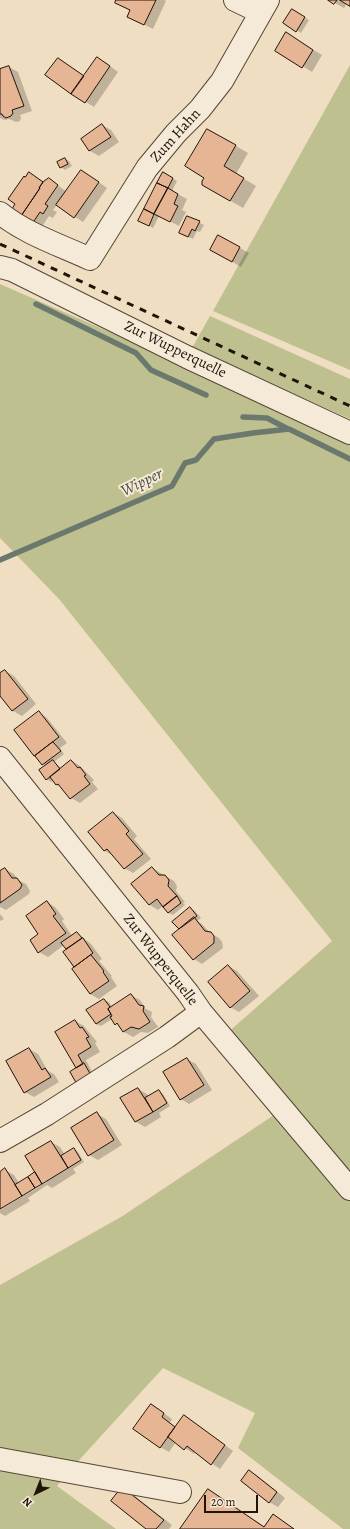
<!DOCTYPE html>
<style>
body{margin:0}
#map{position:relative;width:350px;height:1529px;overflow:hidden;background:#efdec1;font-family:Alegreya,serif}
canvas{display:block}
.north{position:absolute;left:16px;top:1473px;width:40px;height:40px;-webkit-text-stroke:3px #f5ead7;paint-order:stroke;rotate:223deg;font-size:11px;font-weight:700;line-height:16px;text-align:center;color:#221308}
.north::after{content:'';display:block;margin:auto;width:14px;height:18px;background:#221308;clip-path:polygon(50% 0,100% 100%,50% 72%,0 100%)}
.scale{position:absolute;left:204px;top:1495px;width:54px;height:18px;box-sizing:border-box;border:2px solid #221308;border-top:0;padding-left:5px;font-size:12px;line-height:14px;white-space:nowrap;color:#221308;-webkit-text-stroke:3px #f5ead7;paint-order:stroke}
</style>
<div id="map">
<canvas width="350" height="1529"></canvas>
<div class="north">N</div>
<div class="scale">20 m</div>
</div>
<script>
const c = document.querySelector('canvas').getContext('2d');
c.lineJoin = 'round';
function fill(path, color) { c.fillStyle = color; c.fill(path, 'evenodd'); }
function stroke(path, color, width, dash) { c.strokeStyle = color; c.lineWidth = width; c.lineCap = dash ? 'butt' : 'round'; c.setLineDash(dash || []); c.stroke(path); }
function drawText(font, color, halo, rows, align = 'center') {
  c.font = font + ' Alegreya,serif'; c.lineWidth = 4; c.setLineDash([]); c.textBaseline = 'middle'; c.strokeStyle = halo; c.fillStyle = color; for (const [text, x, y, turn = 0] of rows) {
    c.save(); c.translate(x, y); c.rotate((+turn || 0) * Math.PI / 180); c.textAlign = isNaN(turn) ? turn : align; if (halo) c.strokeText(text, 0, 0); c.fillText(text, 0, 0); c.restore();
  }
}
fill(new Path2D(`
 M 350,65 L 350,370 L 213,311 Z
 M 0,284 L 114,334 L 350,443 L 350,1185 L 226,1034 L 332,941 L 59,599 L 0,538 Z
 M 210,316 L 350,379 L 350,419 L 192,348 Z
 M 277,1113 L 350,1198 L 350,1529 L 343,1529 L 238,1448 L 255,1413 L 163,1368 L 71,1469 L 0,1456 L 0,1285 L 121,1217 Z
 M 0,1463 L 65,1476 L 57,1486 L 116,1529 L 0,1529 Z`), '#bfc08f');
fill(new Path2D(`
 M 118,0 L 164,0 L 166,1 L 153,29 L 137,21 L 131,11 Z
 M 330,0 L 350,0 L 350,5 L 347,3 L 344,8 Z
 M 292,10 L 309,20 L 301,33 L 284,23 Z
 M 295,39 L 322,55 L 312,72 L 277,50 Z
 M 58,59 L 85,76 L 106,63 L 118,72 L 94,107 L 86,102 Z
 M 9,67 L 18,72 L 32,111 L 20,115 L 21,118 L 20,121 L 16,122 L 9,119 L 4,120 L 0,118 L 0,70 Z
 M 102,125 L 111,130 L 119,142 L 99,156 L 90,151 L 82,139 Z
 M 208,130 L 248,153 L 236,174 L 256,186 L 243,208 L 203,185 L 206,177 Z
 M 65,159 L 69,161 L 72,166 L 65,170 L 61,167 Z
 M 30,173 L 44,182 L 49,179 L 67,192 L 90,176 L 107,188 L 83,222 L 57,205 L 53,210 L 57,212 L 53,218 L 49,216 L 39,231 L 16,204 L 26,179 Z
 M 163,173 L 177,181 L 172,191 L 187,199 L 182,210 L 186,212 L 179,226 L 159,216 L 153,228 L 139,220 Z
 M 188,217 L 204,225 L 200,232 L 197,231 L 193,239 L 184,235 Z
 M 219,236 L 249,253 L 241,267 L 211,249 Z
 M 5,671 L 14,676 L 36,704 L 22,716 L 13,711 L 0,695 L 0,675 Z
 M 39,712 L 47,718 L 67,743 L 60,748 L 64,754 L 54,762 L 62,769 L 72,761 L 80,766 L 94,780 L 92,782 L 98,789 L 80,803 L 71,798 L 63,788 L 57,785 L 53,780 L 51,782 L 47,779 L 40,771 L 46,766 L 34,756 Z
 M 113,813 L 122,818 L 137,836 L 134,839 L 151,859 L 133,873 L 124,868 L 114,856 L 105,851 L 90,832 Z
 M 152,868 L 174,881 L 177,886 L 176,891 L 185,902 L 183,903 L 185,905 L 173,915 L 169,913 L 163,906 L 158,910 L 150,905 L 133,884 Z
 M 5,869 L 14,874 L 18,880 L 26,884 L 30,891 L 29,894 L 6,910 L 0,907 L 0,872 Z
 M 47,902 L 55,907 L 64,919 L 62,921 L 72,936 L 77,933 L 91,944 L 102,959 L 99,961 L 112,976 L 111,977 L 117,986 L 99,999 L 90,994 L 64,952 L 68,950 L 64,945 L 48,957 L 39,952 L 40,934 Z
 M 190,908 L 195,911 L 201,918 L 197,921 L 202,924 L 210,933 L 219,938 L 222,942 L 223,948 L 202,964 L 194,959 L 180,930 L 174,922 Z
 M 0,914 L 4,919 L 0,921 Z
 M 228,966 L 237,971 L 259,996 L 239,1012 L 230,1007 Z
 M 131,995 L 140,1000 L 146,1009 L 152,1012 L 151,1017 L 158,1027 L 148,1033 L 141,1032 L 133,1037 L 124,1032 L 112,1019 L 101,1026 L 96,1024 L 104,1000 L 109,1002 L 112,1007 Z
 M 75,1021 L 84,1026 L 97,1042 L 95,1043 L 100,1052 L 86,1060 L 96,1080 L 78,1068 L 56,1033 Z
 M 29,1049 L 38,1054 L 48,1071 L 54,1074 L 59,1082 L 34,1097 L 25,1092 Z
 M 187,1059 L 196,1064 L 212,1090 L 189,1104 L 181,1099 Z
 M 138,1089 L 147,1094 L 149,1097 L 159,1091 L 163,1094 L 170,1106 L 159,1113 L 161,1117 L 145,1127 L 136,1122 L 122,1099 Z
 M 97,1114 L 106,1119 L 122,1145 L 98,1160 L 89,1155 Z
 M 51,1142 L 60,1147 L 65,1155 L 74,1149 L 78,1152 L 84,1162 L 73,1169 L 76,1173 L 52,1188 L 47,1185 L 28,1198 L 30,1201 L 5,1216 L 0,1213 L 0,1210 L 47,1182 L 46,1180 L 0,1208 L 0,1173 L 5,1170 L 14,1175 L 19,1183 L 35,1174 Z
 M 152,1405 L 172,1419 L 170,1423 L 176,1427 L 185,1416 L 233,1451 L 220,1469 L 195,1452 L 194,1454 L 176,1442 L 169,1452 L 160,1447 Z
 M 250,1471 L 258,1476 L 285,1498 L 278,1507 L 269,1502 Z
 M 209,1490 L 224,1499 L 265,1527 L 273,1516 L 295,1529 L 182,1529 Z
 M 131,1493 L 172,1525 L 169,1529 L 148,1529 L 112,1501 Z`), '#0003');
stroke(new Path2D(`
 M 36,304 L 136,353 L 151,370 L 206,395
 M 243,417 L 267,418 L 288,429
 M 0,560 L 172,486 L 185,463 L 196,460 L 214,439 L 253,433 L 289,429 L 350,459`), '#6a786e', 5.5);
const building = new Path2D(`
 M 116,0 L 156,0 L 144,25 L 127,17 L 130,10 L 115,3 Z
 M 328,0 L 337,0 L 334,4 Z
 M 340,0 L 350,0 L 350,6 Z
 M 292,9 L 305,17 L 296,32 L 283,23 Z
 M 286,32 L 313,50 L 302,68 L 275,51 Z
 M 97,57 L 110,66 L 85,103 L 71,94 Z
 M 58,58 L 84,76 L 71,94 L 45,75 Z
 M 9,66 L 24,106 L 12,110 L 13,113 L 11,116 L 6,118 L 3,116 L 2,114 L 0,114 L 0,69 Z
 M 102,124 L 111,137 L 89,151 L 81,139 Z
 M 207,129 L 236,145 L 224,166 L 244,178 L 230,201 L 202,185 L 202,181 L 204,178 L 185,166 Z
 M 65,158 L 68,164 L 60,168 L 57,162 Z
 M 81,170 L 99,182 L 74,218 L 56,205 Z
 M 29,172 L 43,182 L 39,188 L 40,188 L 19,219 L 10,212 L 15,204 L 8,199 L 24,176 L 25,177 Z
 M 163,172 L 173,178 L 168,188 L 157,183 Z
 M 49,178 L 58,185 L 45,204 L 48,206 L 43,214 L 40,212 L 30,227 L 19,219 L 40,188 L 39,188 L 43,182 Z
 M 157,183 L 168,188 L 154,214 L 144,209 Z
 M 168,188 L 178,194 L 174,204 L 178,206 L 170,222 L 154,214 Z
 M 144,209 L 154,214 L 149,226 L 138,221 Z
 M 187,216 L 200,221 L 195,231 L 192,229 L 188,237 L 179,233 Z
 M 218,235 L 240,247 L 232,262 L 210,250 Z
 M 5,670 L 28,699 L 12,711 L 0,696 L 0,673 Z
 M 39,711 L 59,737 L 34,756 L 14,730 Z
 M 53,742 L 61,751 L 42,765 L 35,756 Z
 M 53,760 L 60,769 L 46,780 L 39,770 Z
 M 71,760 L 78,768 L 80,767 L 86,775 L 84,776 L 90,784 L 70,799 L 58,784 L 56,785 L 50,777 Z
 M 113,812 L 129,831 L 126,834 L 143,854 L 124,869 L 107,849 L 104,851 L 88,832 Z
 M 152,867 L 159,875 L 165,875 L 169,880 L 168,886 L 177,896 L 163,907 L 157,899 L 149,905 L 131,884 Z
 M 5,868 L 12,878 L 17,878 L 22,885 L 20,889 L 0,903 L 0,871 Z
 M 177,896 L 181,903 L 168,913 L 163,907 Z
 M 47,901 L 56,914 L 53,916 L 66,933 L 38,953 L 30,940 L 38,934 L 26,916 Z
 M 190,907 L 197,916 L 179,929 L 172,922 Z
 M 194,917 L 205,931 L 211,932 L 214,936 L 214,943 L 193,960 L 172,935 Z
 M 77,932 L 82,938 L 66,949 L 61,943 Z
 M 83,938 L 93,953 L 74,967 L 63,952 Z
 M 91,955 L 104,971 L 103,972 L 109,981 L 90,994 L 72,969 Z
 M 228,965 L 250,991 L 230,1008 L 208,982 Z
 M 131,994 L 139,1005 L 144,1006 L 143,1011 L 150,1022 L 139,1029 L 131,1027 L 123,1032 L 117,1023 L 115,1025 L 110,1017 L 112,1016 L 108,1009 Z
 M 104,999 L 110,1007 L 108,1009 L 111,1014 L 96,1024 L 86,1010 Z
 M 75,1020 L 80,1028 L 82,1027 L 89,1037 L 86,1038 L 91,1047 L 78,1055 L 83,1064 L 76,1068 L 55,1032 Z
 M 29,1048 L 42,1070 L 45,1068 L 51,1077 L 24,1093 L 6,1061 Z
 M 187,1058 L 204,1085 L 180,1100 L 163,1072 Z
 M 84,1063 L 92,1077 L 78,1086 L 70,1072 Z
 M 138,1088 L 153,1112 L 135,1122 L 120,1098 Z
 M 159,1090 L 167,1103 L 153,1112 L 145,1098 Z
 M 97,1112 L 114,1140 L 88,1156 L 71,1128 Z
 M 51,1141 L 68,1168 L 42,1184 L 25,1156 Z
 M 74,1148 L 81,1160 L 68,1168 L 61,1156 Z
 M 5,1168 L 22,1196 L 0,1209 L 0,1172 Z
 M 35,1172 L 42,1184 L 35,1188 L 28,1177 Z
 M 28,1177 L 35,1188 L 22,1196 L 15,1185 Z
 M 151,1404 L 164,1413 L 162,1417 L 175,1427 L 160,1448 L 133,1429 Z
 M 184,1415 L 225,1445 L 211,1465 L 187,1446 L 184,1450 L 168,1437 Z
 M 249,1470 L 277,1492 L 269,1503 L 241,1481 Z
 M 122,1487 L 164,1520 L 156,1529 L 146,1529 L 111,1501 Z
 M 208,1489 L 264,1527 L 273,1514 L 294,1529 L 180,1529 Z`);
fill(building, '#e6b593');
stroke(building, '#221308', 1);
const minor = new Path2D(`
 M 235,0 L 260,12
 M 0,213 C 26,234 60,245 90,259 L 147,168 L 176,133 L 200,109 L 222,81 L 268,0
 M 0,267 L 12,270 L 187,357 L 350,433
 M 0,758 L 188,993 L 201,1012 L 167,1037 L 47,1114 L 0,1141
 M 201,1012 L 350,1189
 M 0,1459 L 180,1492`);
stroke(minor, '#554636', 24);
stroke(minor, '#f5ead7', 22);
stroke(new Path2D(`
 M 0,244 L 350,406`), '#221308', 3, [7, 7]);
drawText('15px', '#221308', '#f5ead7', [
 ["Zum Hahn",176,136,-48],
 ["Zur Wupperquelle",175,350,26],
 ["Zur Wupperquelle",160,960,52]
]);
drawText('italic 16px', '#4c4e44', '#f5ead7', [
 ["Wipper",142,483,-26]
]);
</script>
